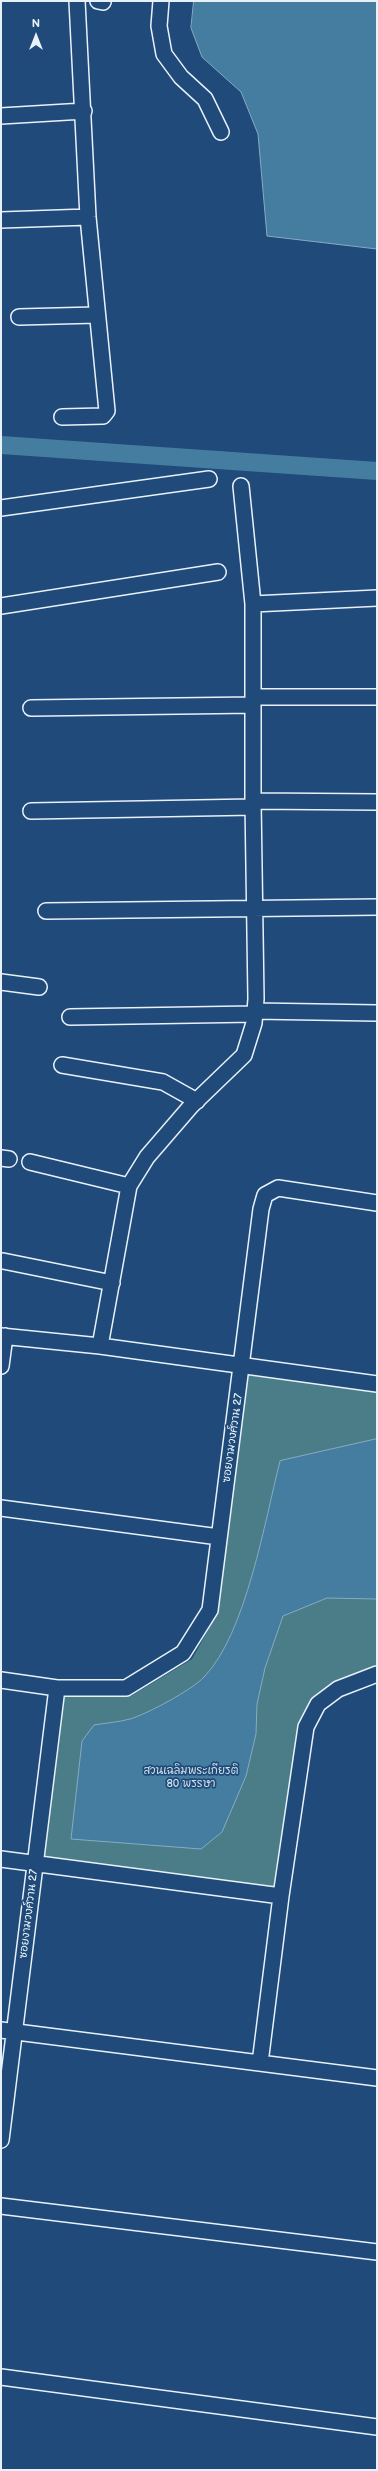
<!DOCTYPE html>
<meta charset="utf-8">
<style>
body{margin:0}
#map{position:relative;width:378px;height:2471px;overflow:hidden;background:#1f4a7a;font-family:"Balsamiq Sans",sans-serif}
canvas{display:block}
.frame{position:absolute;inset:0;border:2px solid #e8f1f8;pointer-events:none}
.north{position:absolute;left:16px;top:16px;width:40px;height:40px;-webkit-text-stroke:3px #1f4a7a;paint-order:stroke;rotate:0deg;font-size:11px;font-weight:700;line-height:16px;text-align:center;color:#e8f1f8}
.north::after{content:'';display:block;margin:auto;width:14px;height:18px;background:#e8f1f8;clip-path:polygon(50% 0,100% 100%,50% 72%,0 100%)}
</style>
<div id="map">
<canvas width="378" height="2471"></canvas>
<div class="frame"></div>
<div class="north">N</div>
</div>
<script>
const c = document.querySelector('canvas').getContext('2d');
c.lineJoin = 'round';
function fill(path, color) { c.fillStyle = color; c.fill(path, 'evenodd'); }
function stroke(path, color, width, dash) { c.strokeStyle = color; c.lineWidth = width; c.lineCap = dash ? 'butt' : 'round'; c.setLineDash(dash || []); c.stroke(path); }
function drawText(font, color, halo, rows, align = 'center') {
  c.font = font + ' "Balsamiq Sans","Playpen Sans Thai",sans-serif'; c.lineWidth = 3.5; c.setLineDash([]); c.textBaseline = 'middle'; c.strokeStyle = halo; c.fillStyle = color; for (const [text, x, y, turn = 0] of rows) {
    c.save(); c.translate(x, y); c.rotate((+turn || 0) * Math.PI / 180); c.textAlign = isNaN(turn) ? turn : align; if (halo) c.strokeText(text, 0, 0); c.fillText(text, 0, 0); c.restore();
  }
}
fill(new Path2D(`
 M 247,1375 L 377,1390 L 377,1669 L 315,1700 L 278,1891 L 32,1857 L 54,1692 L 131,1696 L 192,1659 L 217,1614 Z`), '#4b7d89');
const water = new Path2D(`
 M 194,1 L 377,1 L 377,249 L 267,236 L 258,134 L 241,92 L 202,57 L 191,28 Z
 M 377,1439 L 377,1599 L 327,1598 L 283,1616 L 265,1668 L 257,1704 L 256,1734 L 246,1776 L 222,1832 L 201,1849 L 71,1839 L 82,1741 L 94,1725 C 106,1723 119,1722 130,1719 C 147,1714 192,1690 204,1677 C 246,1634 265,1520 280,1461 Z`);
fill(water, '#457da0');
stroke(water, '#86abc3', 1);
stroke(new Path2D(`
 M 1,445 L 377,471`), '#457da0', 18);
const minor = new Path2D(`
 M 98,1 L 103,2
 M 161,1 L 159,26 L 164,54 L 181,77 L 205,99 L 221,132
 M 1,116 L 84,111
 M 1,220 L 88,217
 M 19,317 L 96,315
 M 62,417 L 103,416 L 107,411 L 88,217 L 77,1
 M 1,508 L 209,479
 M 253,604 L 377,598
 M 1,606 L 218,572
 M 253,697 L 377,697
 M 31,708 L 253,705
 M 253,801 L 377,802
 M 31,811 L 253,807
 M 46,911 L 377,907
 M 1,982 L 39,987
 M 255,1011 L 377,1013
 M 70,1017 L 254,1014
 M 62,1065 L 163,1082 L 197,1101
 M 1,1158 L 9,1159
 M 30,1162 L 129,1186
 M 3,1261 L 112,1283
 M 1,1336 L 100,1346 L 377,1384
 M 100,1346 L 129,1186 L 147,1157 L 191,1106 L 244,1055 L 254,1023 L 256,999 L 253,801 L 253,604 L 241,486
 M 1,1366 L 5,1336
 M 1,1508 L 219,1537
 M 1,1680 L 57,1688 L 126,1688 L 183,1653 L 210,1610 L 261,1209 L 265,1195 L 278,1188 L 377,1203
 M 1,1859 L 281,1896
 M 1,2030 L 377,2078
 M 260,2063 L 281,1896 L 306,1727 L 318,1704 L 338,1689 L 377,1674
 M 1,2140 L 57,1688
 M 1,2206 L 377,2252
 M 1,2377 L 377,2427`);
stroke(minor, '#e8f1f8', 18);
stroke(minor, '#1f4a7a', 15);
drawText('11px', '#e8f1f8', '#1f4a7a', [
 ["ซอยงามวงศ์วาน 27",233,1438,-82],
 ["ซอยงามวงศ์วาน 27",29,1914,-83]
]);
drawText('11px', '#d0e0e7', '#1f4a7a', [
 ["สวนเฉลิมพระเกียรติ",191,1771],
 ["80 พรรษา",191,1784]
]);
</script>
